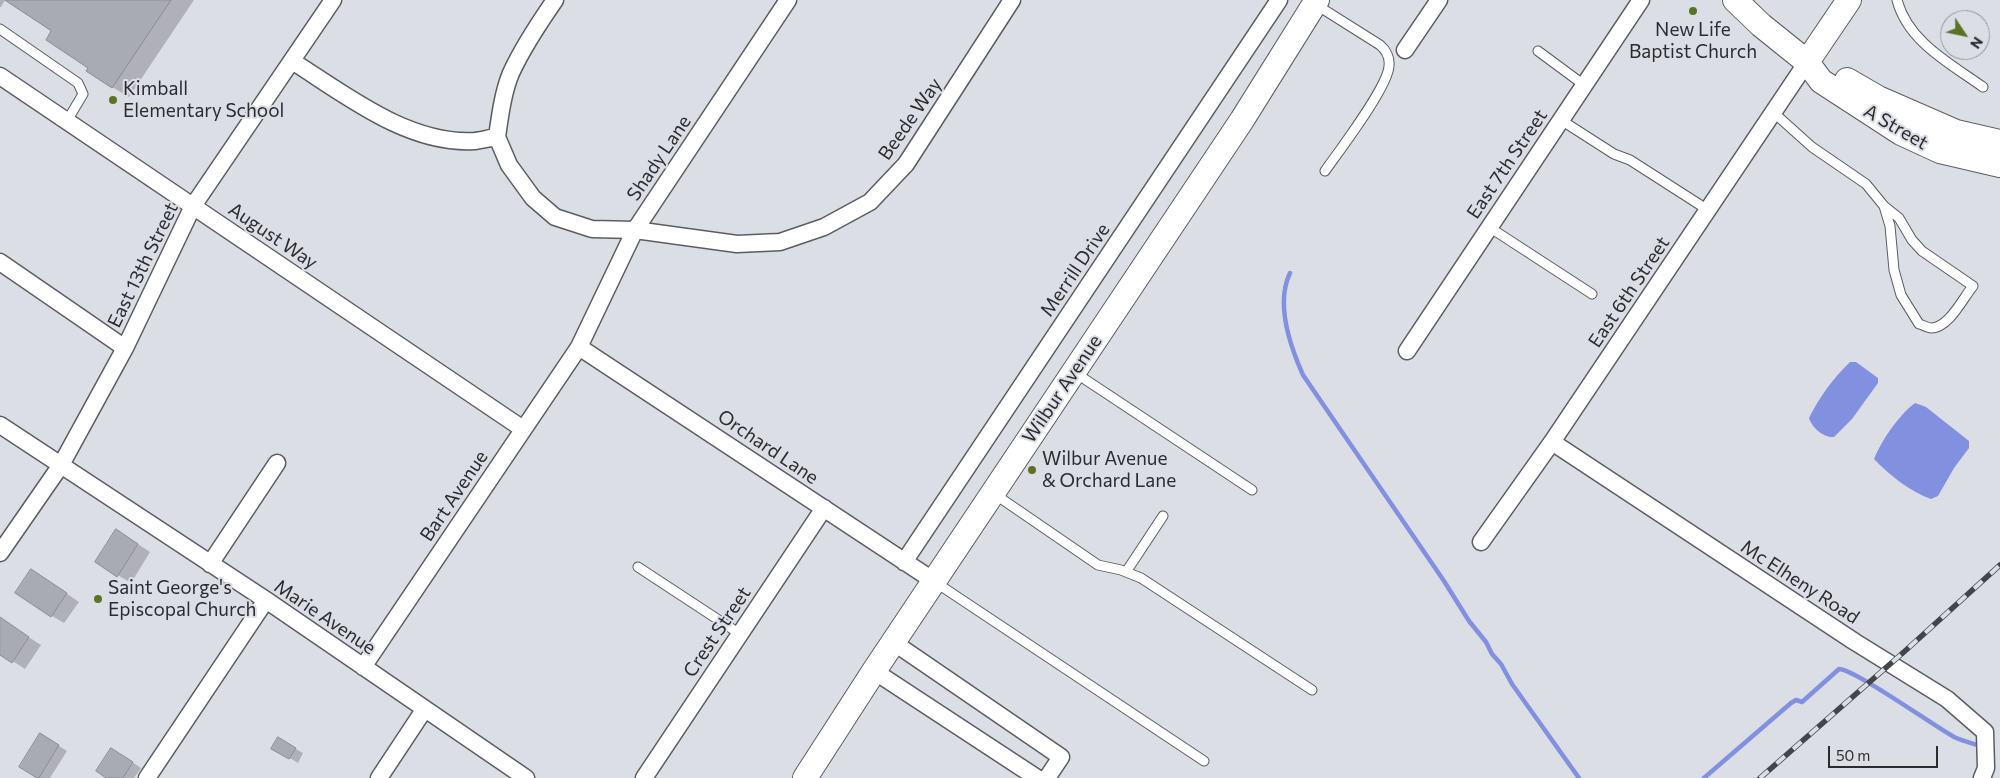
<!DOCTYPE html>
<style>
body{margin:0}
#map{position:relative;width:2000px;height:778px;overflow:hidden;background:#dcdee6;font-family:Commissioner,sans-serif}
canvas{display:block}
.north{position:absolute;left:1940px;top:10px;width:50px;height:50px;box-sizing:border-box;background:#dcdee6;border:1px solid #96979d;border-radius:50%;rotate:124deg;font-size:14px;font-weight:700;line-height:20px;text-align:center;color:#2c2c2f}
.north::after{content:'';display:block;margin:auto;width:18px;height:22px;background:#5b7325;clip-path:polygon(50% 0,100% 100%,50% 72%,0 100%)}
.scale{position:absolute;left:1828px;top:746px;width:110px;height:22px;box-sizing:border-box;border:2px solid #2c2c2f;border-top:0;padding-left:6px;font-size:15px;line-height:18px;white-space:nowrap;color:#2c2c2f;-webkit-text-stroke:4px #dcdee6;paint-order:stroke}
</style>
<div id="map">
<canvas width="2000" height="778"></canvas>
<div class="north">N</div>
<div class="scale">50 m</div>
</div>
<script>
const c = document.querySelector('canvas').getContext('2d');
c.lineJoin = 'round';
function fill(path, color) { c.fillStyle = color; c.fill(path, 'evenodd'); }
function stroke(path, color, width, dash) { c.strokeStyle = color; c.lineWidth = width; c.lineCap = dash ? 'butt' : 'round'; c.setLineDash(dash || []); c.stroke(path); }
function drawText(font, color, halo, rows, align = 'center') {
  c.font = font + ' Commissioner,sans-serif'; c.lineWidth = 4; c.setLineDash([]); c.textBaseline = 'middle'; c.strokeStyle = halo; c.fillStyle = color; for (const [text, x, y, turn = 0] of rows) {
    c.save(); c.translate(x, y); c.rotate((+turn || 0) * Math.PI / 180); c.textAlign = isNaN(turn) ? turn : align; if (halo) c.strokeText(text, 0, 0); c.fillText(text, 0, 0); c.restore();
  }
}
fill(new Path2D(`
 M 1850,362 L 1856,362 L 1878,378 L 1878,383 L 1852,419 L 1834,437 C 1824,438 1812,428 1809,418 C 1819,398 1833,378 1850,362 Z
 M 1915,403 L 1926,407 L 1969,441 L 1969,448 L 1954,468 L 1938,496 L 1931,499 C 1911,492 1889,475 1874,459 C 1882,440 1898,416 1915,403 Z`), '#8290e0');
fill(new Path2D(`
 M 0,0 L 5,0 L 1,7 L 0,7 Z
 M 13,0 L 194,0 L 129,97 L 112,87 L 53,31 Z
 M 129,538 L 150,552 L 131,583 L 96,562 Z
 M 44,578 L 79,602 L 64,623 L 52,616 Z
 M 0,619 L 41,645 L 25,669 L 0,653 Z
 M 40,734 L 67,751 L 50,778 L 39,778 L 20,766 Z
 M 278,739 L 303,753 L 298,763 L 273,748 Z
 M 120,754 L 141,768 L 134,778 L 108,778 Z`), '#0003');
stroke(new Path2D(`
 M 1290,273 C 1275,304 1290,346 1303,375 L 1444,581 L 1469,621 L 1486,642 L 1492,654 L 1501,664 L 1512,684 L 1579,778
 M 1704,778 L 1791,703 L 1796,700 L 1802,702 L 1839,669 C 1854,669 1934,726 1954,737 C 1962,741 1972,743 1980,746`), '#8290e0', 4.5);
const building = new Path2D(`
 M 5,0 L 171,0 L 112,88 L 86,71 L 88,68 L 46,40 L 51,31 Z
 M 116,529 L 138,544 L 117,577 L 95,562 Z
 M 31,569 L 67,593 L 51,617 L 15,593 Z
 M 0,617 L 29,637 L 12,663 L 0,655 Z
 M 40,733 L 59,745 L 39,778 L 37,778 L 19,767 Z
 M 278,737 L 296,748 L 289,759 L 271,749 Z
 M 111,748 L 133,762 L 123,778 L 106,778 L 96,771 Z`);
fill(building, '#a9abb2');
stroke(building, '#8b8c93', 1);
const lane = new Path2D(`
 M 1897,0 C 1908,42 1951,64 1983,87
 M 1315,4 L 1380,45 C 1386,50 1390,58 1389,66 C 1388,87 1339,151 1325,171
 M 0,29 L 78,83 L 83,94 L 67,121
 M 1538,51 L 1584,85
 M 1773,112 L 1812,147 L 1866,184 L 1884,206 L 1890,226 L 1894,270 L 1901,295 L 1919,324 C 1923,325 1928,328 1931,328 C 1949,328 1963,298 1973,286 L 1922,251 L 1912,240 L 1899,218 L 1884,206
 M 1561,120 L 1614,154 L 1630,160 L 1708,210
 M 1489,227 L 1592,294
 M 1074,372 L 1252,490
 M 993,493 L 1098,565 L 1121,570 L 1141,578 L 1312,690
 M 638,567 L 740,634
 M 1126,572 L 1163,516
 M 935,582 L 1204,761`);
const street = new Path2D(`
 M 1405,50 L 1439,0
 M 292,61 C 346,95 408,145 475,141 C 482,140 490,138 497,137 L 509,165 L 533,198 L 555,217 L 592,229 L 635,230 L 737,244 L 780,242 L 824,227 L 870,202 L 906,164 L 1012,0
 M 0,76 L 523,429
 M 497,137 C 500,116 503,92 511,73 C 523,47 539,23 555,0
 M 0,262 L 125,348
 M 579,347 L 934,581
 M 1407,351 L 1641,0
 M 0,425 L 266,600 L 526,778
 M 1552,442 L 1855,642 L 1947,699 L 1985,732 L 1986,768 L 1982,778
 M 1481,542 L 1552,442 L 1807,62
 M 0,553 L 61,465 L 125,348 L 193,206 L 333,0
 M 904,562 L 1279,0
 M 210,564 L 277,463
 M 893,642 L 1061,757 L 1047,778
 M 363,667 L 579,347 L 635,230 L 788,0
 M 874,671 L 1037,778
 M 147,778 L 266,600
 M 379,778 L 424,710
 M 644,778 L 824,508`);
const secondary = new Path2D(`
 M 1735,0 L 1761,25 L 1807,62 L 1821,81 L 1901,133 L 1940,151 L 2000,165
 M 1807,62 L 1849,0
 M 1847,80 L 1878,98 L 1956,132 L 2000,142
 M 805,778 L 874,671 L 1242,120 L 1317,0`);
stroke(lane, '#5b5d63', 11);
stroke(street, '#5b5d63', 19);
stroke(secondary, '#5b5d63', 26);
stroke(lane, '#fff', 9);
stroke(street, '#fff', 16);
stroke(secondary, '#fff', 24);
const rail = new Path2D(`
 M 1760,778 L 1905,651 L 2000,565`);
stroke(rail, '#454549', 5.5);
stroke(rail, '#dcdee6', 4, [11]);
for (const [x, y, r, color] of [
 [1693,11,5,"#5b7325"],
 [113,100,5,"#5b7325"],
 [1032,470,5,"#5b7325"],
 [98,599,5,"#5b7325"]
]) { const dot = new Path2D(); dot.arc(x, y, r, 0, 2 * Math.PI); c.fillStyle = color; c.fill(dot); stroke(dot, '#dcdee6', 2); }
drawText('19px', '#2c2c2f', '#dcdee6', [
 ["New Life",1693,30,"center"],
 ["Baptist Church",1693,52,"center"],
 ["Kimball",123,89],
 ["Elementary School",123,111],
 ["Wilbur Avenue",1042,459],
 ["& Orchard Lane",1042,481],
 ["Saint George's",108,588],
 ["Episcopal Church",108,610]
], 'left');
drawText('19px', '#2c2c2f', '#dcdee6', [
 ["Beede Way",910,119,-55],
 ["A Street",1896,127,30],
 ["Shady Lane",659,158,-56],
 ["East 7th Street",1507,164,-56],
 ["August Way",273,236,34],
 ["East 13th Street",143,265,-64],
 ["Merrill Drive",1075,270,-56],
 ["East 6th Street",1629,292,-56],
 ["Wilbur Avenue",1062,389,-56],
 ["Orchard Lane",768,447,34],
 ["Bart Avenue",454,496,-56],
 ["Mc Elheny Road",1800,582,33],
 ["Marie Avenue",325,617,34],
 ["Crest Street",717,632,-56]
]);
</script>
